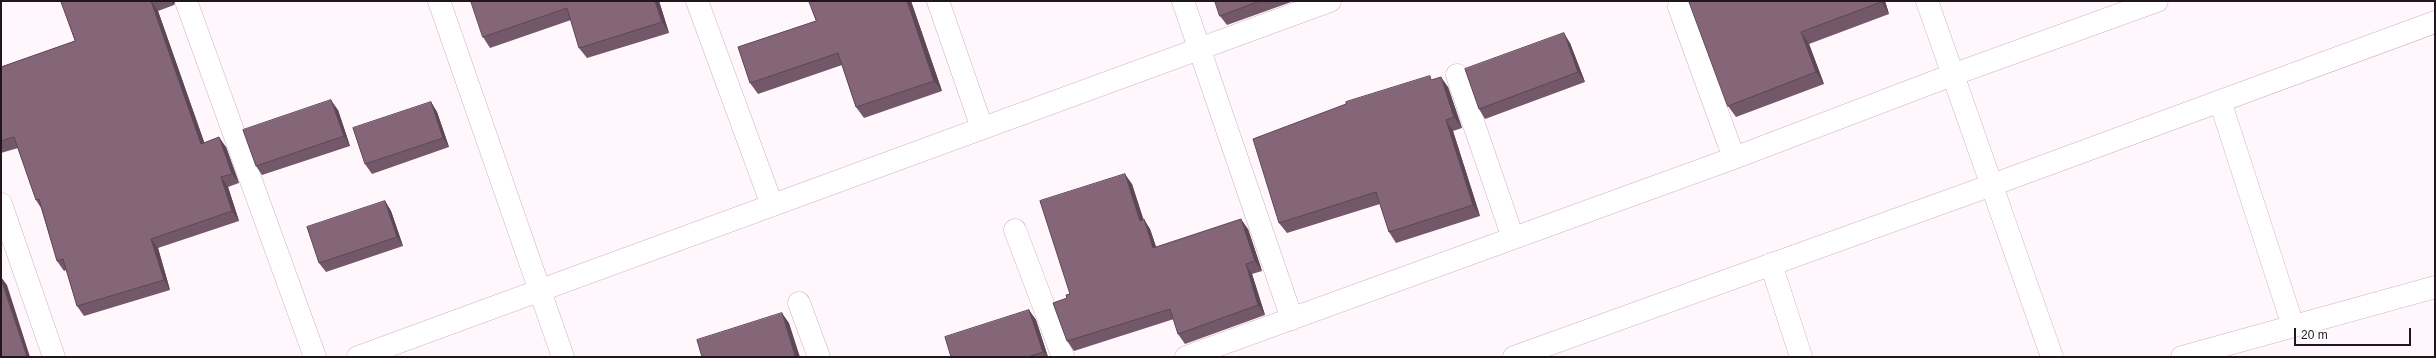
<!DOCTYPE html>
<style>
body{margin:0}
#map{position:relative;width:2436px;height:358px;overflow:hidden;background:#fff7fc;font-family:Arial,sans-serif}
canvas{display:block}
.frame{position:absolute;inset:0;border:2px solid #22161d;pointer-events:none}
.scale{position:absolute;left:2294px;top:328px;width:117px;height:18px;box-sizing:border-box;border:2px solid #22161d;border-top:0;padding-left:5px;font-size:12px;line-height:14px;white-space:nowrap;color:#22161d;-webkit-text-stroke:3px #fff;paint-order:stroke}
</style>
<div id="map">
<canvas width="2436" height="358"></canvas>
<div class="frame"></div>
<div class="scale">20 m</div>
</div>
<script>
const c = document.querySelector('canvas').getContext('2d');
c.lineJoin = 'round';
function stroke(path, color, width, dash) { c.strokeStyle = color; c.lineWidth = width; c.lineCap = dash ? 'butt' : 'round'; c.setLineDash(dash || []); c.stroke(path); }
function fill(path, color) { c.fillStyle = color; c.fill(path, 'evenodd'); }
const minor = new Path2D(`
 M 186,1 L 315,357
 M 439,1 L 563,357
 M 697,1 L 772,205
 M 938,1 L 982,128
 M 1183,1 L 1292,319
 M 1927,1 L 2052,357
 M 1679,7 L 1734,158
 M 1457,75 L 1513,238
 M 2220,101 L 2293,326
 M 1,204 L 54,357
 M 1015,230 L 1063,357
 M 1771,264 L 1801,357
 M 799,303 L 819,357
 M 358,357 L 1330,1
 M 1186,357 L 1734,158 L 1952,75 L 2157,1
 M 1514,357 L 1992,185 L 2435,22
 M 2182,357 L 2435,287`);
stroke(minor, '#d2b0c5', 23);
stroke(minor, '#fff', 22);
fill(new Path2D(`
 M 61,1 L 175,1 L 174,5 L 158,11 L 204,142 L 226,147 L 239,183 L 228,187 L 239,221 L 158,248 L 170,290 L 84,316 L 77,306 L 66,270 L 64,271 L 57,261 L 41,208 L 36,200 L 18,148 L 1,153 L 1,67 L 75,41 Z
 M 471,1 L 659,1 L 669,33 L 587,58 L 579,48 L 571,20 L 490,48 L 483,37 Z
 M 911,1 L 942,91 L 864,118 L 856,107 L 842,65 L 758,94 L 750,83 L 816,21 Z
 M 1215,1 L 1294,1 L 1227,25 L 1220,16 Z
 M 1689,1 L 1885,1 L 1889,14 L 1809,44 L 1824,84 L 1736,117 L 1728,106 Z
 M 1570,43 L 1585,82 L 1485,119 L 1479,109 Z
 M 1433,80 L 1448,87 L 1462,128 L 1453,131 L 1480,216 L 1396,243 L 1389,232 L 1380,204 L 1287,233 L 1279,223 Z
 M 431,102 L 437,112 L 449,147 L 372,174 L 365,164 Z
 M 338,110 L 350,146 L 262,175 L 256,166 Z
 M 1132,184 L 1143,220 L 1150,229 L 1156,247 L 1248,229 L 1262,271 L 1252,274 L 1265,315 L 1185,344 L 1178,334 L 1174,319 L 1074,351 L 1067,341 L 1067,298 Z
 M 385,201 L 391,211 L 403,246 L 326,272 L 319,263 Z
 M 1029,310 L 1036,320 L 1048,357 L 951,357 Z`), '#725868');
fill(new Path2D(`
 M 151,1 L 158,11 L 208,153 L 201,144 Z
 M 171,1 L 175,1 L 174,5 Z
 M 655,1 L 659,1 L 669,33 L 662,22 Z
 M 907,1 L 911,1 L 942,91 L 934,81 Z
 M 1881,1 L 1885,1 L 1889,14 L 1881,2 Z
 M 1801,32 L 1809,44 L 1824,84 L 1816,72 Z
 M 1564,33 L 1570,43 L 1585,82 L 1578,72 Z
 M 1441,77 L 1448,87 L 1462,128 L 1454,117 Z
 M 331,100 L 338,110 L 350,146 L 344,136 Z
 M 431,102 L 437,112 L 449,147 L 443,138 Z
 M 1446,120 L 1453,131 L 1480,216 L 1473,205 Z
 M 219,137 L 226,147 L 239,183 L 232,174 Z
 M 1125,174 L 1132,184 L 1147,230 L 1140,221 Z
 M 221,177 L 228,187 L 239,221 L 232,211 Z
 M 385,201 L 391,211 L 403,246 L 397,237 Z
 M 1144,219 L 1150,229 L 1160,258 L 1153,248 Z
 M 1241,219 L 1248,229 L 1262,271 L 1255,261 Z
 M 151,239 L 158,248 L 170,290 L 164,280 Z
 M 1246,264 L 1252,274 L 1265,315 L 1258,305 Z
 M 1,277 L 7,285 L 30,357 L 27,357 L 1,279 Z
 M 1029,310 L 1036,320 L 1048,357 L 1047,357 L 1043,352 Z
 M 782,313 L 789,323 L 800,357 L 796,357 L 795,356 Z`), '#5d4755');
const building = new Path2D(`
 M 61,1 L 151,1 L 201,144 L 219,137 L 232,174 L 221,177 L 232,211 L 151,239 L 164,280 L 77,306 L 63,259 L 57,261 L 39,199 L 36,200 L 14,137 L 1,141 L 1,67 L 75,41 Z
 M 471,1 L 655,1 L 662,22 L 579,48 L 567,8 L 483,37 Z
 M 809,1 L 907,1 L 934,81 L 856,107 L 838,53 L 750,83 L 738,47 L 816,21 Z
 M 1215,1 L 1260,1 L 1220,16 Z
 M 1689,1 L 1881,1 L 1881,2 L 1801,32 L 1816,72 L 1728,106 Z
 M 1564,33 L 1578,72 L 1479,109 L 1465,69 Z
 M 1430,76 L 1431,80 L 1441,77 L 1454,117 L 1446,120 L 1473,205 L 1389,232 L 1376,192 L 1279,223 L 1253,139 L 1346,104 L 1346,102 Z
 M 331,100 L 344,136 L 256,166 L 243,130 Z
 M 431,102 L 443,138 L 365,164 L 353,128 Z
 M 1125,174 L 1140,221 L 1144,219 L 1153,248 L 1241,219 L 1255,261 L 1246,264 L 1258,305 L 1178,334 L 1170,309 L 1067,341 L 1053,303 L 1067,298 L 1066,295 L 1070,294 L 1040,201 Z
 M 385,201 L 397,237 L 319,263 L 307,227 Z
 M 1,279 L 27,357 L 1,357 Z
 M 1029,310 L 1043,352 L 1028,357 L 951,357 L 945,337 Z
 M 782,313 L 795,356 L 791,357 L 702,357 L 697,340 Z`);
fill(building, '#856679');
stroke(building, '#5d4755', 1);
</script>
